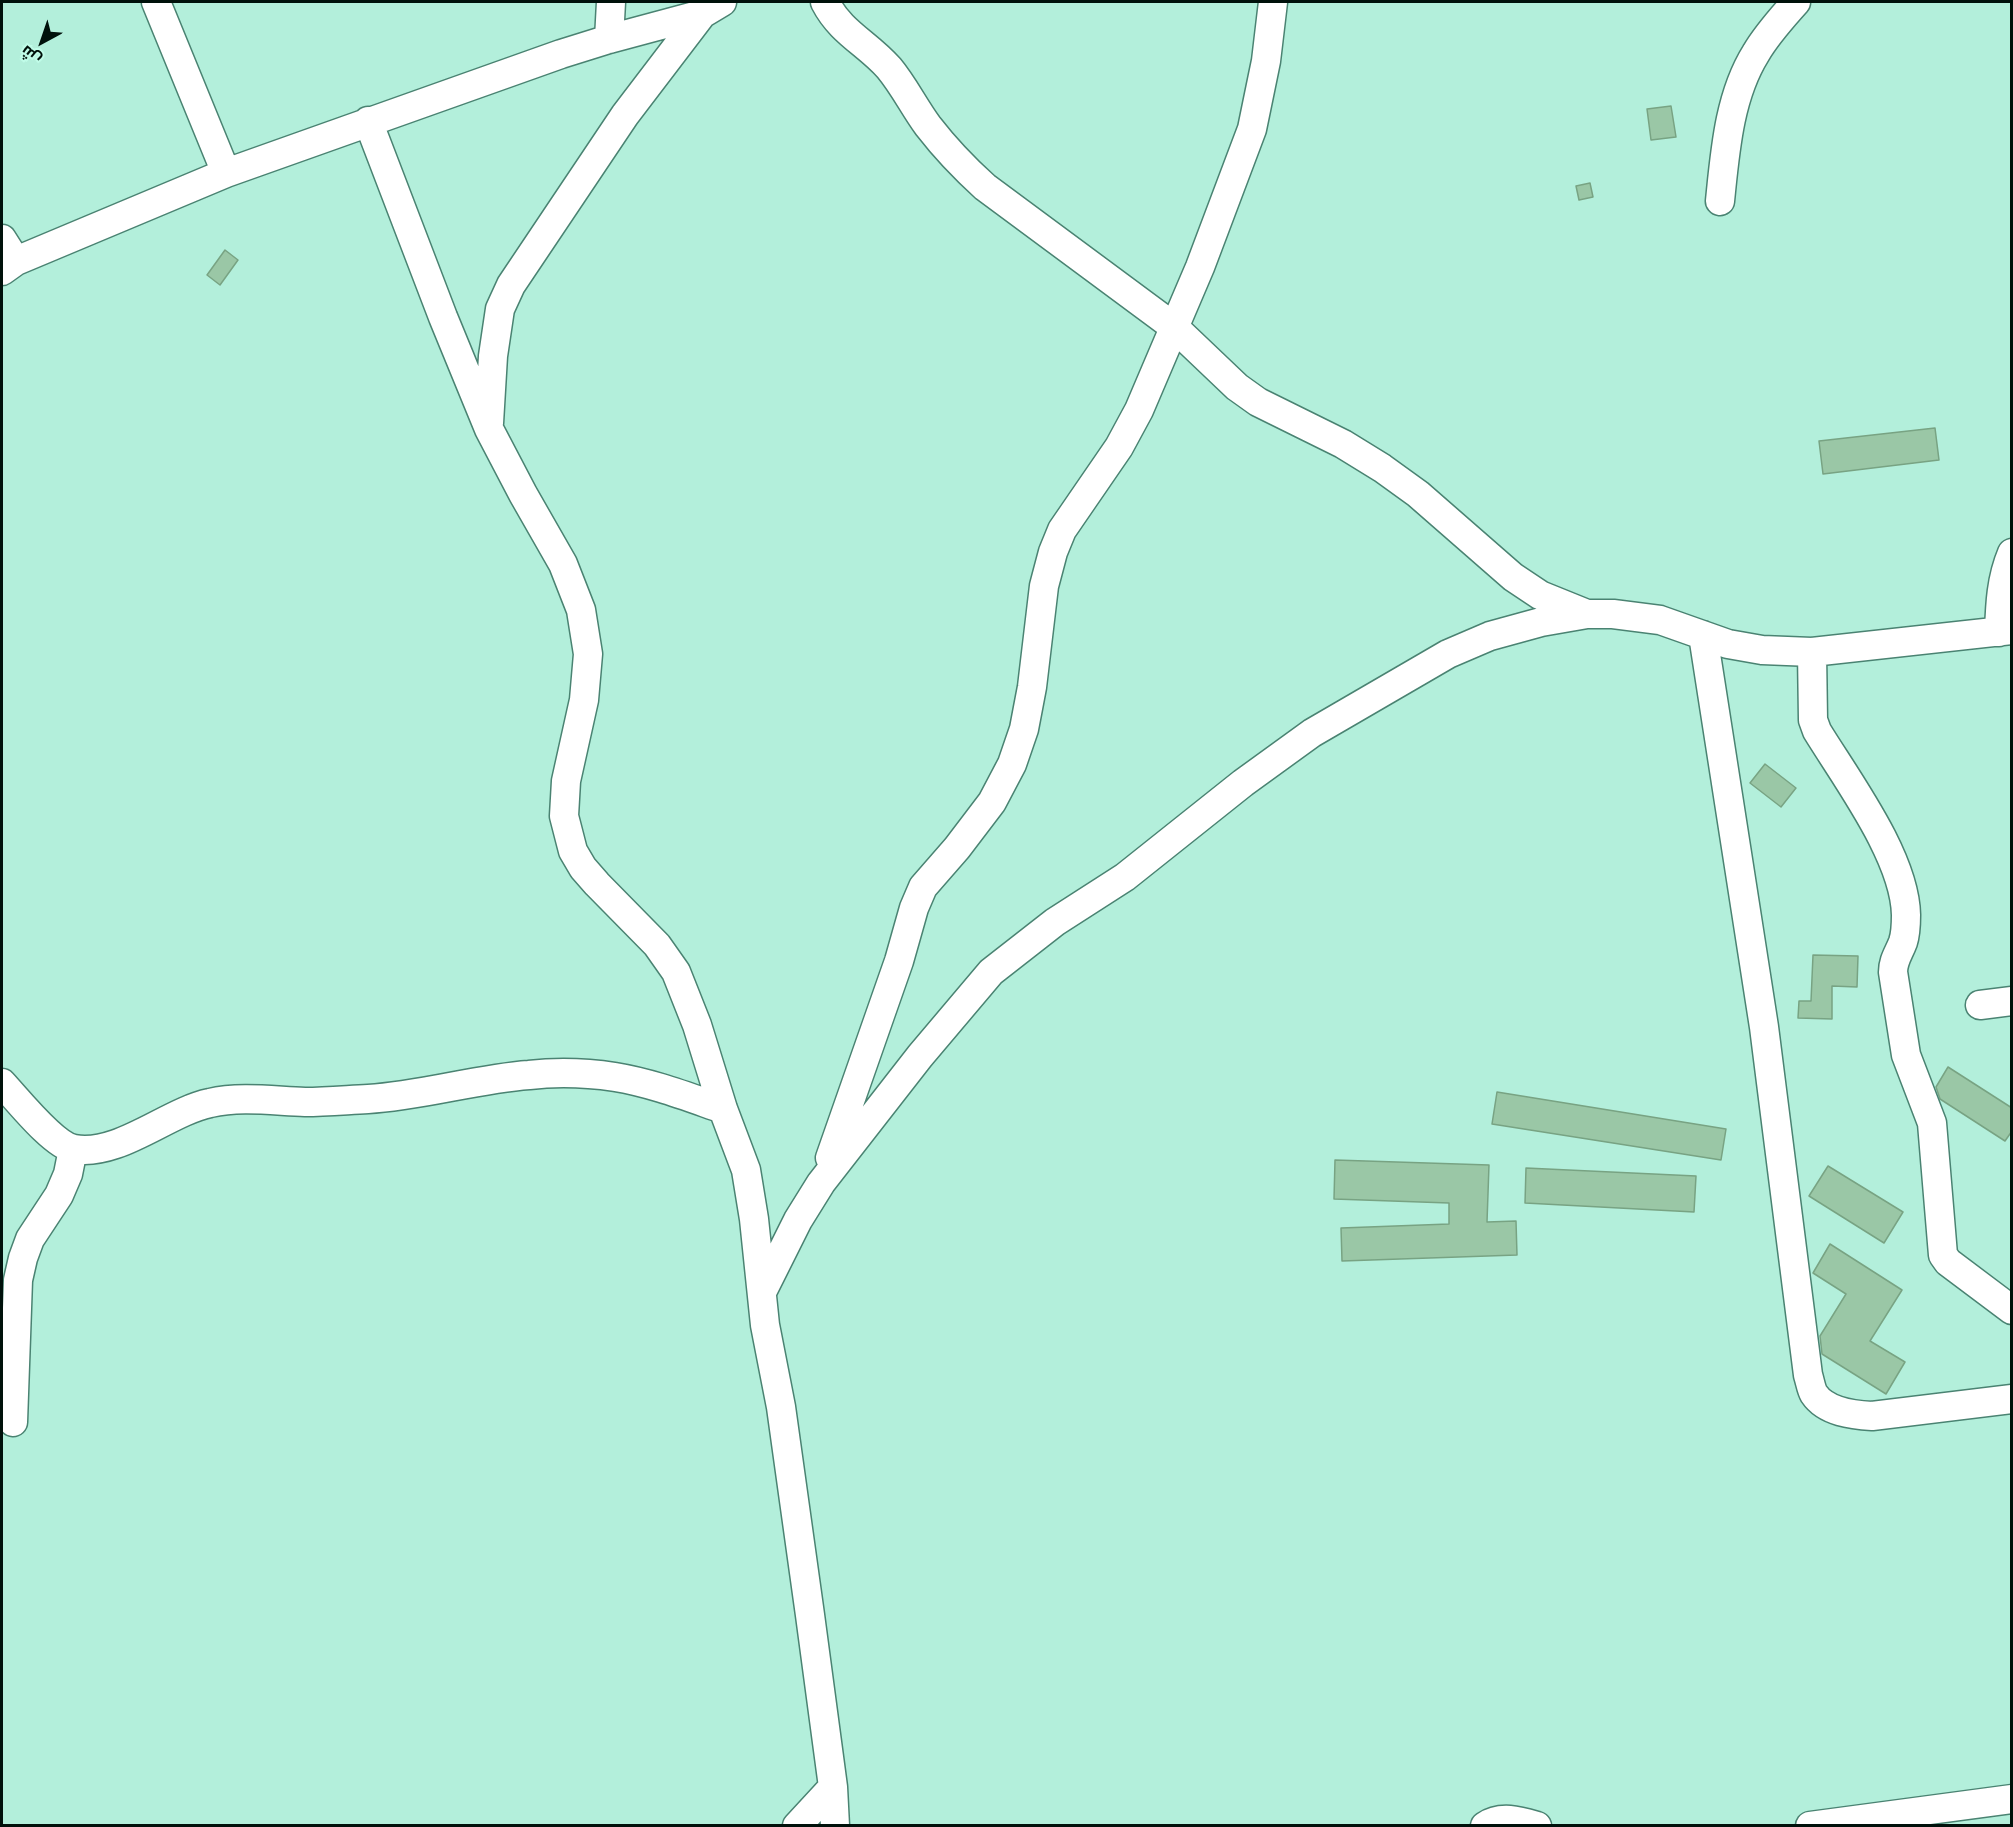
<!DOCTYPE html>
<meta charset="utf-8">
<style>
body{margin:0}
#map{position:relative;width:2013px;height:1827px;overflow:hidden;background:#b3efdb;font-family:Ubuntu,Cairo,sans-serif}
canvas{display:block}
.frame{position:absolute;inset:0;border:3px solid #00110b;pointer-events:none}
.north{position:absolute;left:12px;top:12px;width:60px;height:60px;-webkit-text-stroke:4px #c0fce8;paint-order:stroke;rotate:220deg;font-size:16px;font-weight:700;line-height:24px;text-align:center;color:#00110b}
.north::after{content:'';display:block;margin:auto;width:21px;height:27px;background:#00110b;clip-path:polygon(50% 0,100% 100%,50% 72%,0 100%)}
</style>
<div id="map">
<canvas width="2013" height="1827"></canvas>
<div class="frame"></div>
<div class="north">ش</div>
</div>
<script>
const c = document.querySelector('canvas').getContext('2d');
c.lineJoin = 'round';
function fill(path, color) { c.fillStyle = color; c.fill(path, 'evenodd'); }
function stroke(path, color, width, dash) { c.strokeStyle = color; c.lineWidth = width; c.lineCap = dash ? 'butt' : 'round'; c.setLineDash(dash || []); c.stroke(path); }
const building = new Path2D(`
 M 1671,106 L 1676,137 L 1651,140 L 1647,109 Z
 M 1590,183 L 1593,197 L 1579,200 L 1576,186 Z
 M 225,250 L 238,260 L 220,285 L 207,275 Z
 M 1935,428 L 1939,460 L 1823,474 L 1819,441 Z
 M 1765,764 L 1796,788 L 1781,807 L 1750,783 Z
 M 1813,955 L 1858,956 L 1857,987 L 1832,986 L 1832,1019 L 1798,1018 L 1799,1001 L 1811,1001 Z
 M 1948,1067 L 2012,1108 L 2012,1131 L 2005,1141 L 1940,1099 L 1936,1087 Z
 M 1497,1092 L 1726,1129 L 1721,1160 L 1492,1124 Z
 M 1335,1160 L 1489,1165 L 1487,1222 L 1516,1221 L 1517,1255 L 1342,1261 L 1341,1228 L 1449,1224 L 1449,1203 L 1334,1199 Z
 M 1828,1166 L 1903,1212 L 1884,1243 L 1809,1196 Z
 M 1526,1168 L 1696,1176 L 1694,1212 L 1525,1203 Z
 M 1830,1244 L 1902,1290 L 1870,1341 L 1905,1362 L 1886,1394 L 1822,1354 L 1820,1336 L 1846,1294 L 1813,1273 Z`);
fill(building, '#9ac7a6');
stroke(building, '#78a383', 1.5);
const minor = new Path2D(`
 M 156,2 L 226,173
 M 825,2 C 841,33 867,43 889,68 C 904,86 914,107 928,126 C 945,148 964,168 985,187 L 1174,327 L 1237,387 L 1258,402 L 1343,444 L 1382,468 L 1418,494 L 1513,577 L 1540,595 L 1587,614
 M 609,39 L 611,2
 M 368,121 L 443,317 L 489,429 L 523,494 L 563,564 L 581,610 L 588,654 L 584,700 L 566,781 L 564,816 L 573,851 L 583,868 L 597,884 L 657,945 L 676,972 L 697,1025 L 723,1109 L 746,1170 L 754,1219 L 765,1325 L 781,1407 L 810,1615 L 833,1787 L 835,1826
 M 1720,201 C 1725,152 1729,96 1756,53 C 1767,34 1782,18 1796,2
 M 2,239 L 16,261
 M 2,271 L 16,261 L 226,173 L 561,54 L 609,39 L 702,14 L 722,2
 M 489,423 L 493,356 L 500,309 L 511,285 L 625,115 L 702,14
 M 1999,632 C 2000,604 2001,579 2012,553
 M 1703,635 L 1764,1027 L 1808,1375 C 1810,1381 1811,1389 1814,1394 C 1826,1412 1853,1415 1872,1416 L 2012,1399
 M 1812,652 L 1813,720 L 1817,731 C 1847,780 1905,857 1906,915 C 1906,924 1906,933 1903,942 C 1899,953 1893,960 1893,972 L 1906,1055 L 1932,1123 L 1943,1255 L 1948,1262 L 2012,1310
 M 1980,1005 L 2012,1001
 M 2,1083 C 17,1099 53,1145 74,1149 C 119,1157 167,1112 210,1103 C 240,1096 274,1101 305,1102 C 326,1102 347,1100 368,1099 C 422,1096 475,1079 529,1075 C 556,1072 588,1073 615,1077 C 652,1083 688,1097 723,1109
 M 830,1158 L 899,961 L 914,908 L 923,887 L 957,848 L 992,802 L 1012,764 L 1024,729 L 1032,687 L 1044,586 L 1053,552 L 1062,530 L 1119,447 L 1139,410 L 1200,267 L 1252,129 L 1266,61 L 1273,2
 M 762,1292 L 798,1220 L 821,1183 L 920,1056 L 991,972 L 1055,922 L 1125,877 L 1243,783 L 1312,733 L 1448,654 L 1490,636 L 1541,622 L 1587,614 L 1613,614 L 1660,620 L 1728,644 L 1762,650 L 1812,652 L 2012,630
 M 13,1422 L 18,1280 L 23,1258 L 30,1239 L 59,1195 L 68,1174 L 73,1149
 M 797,1826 L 833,1787
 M 1485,1826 C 1501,1815 1520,1821 1537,1826
 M 1810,1826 L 2012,1799`);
stroke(minor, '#4a8372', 31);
stroke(minor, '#fff', 28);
</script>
